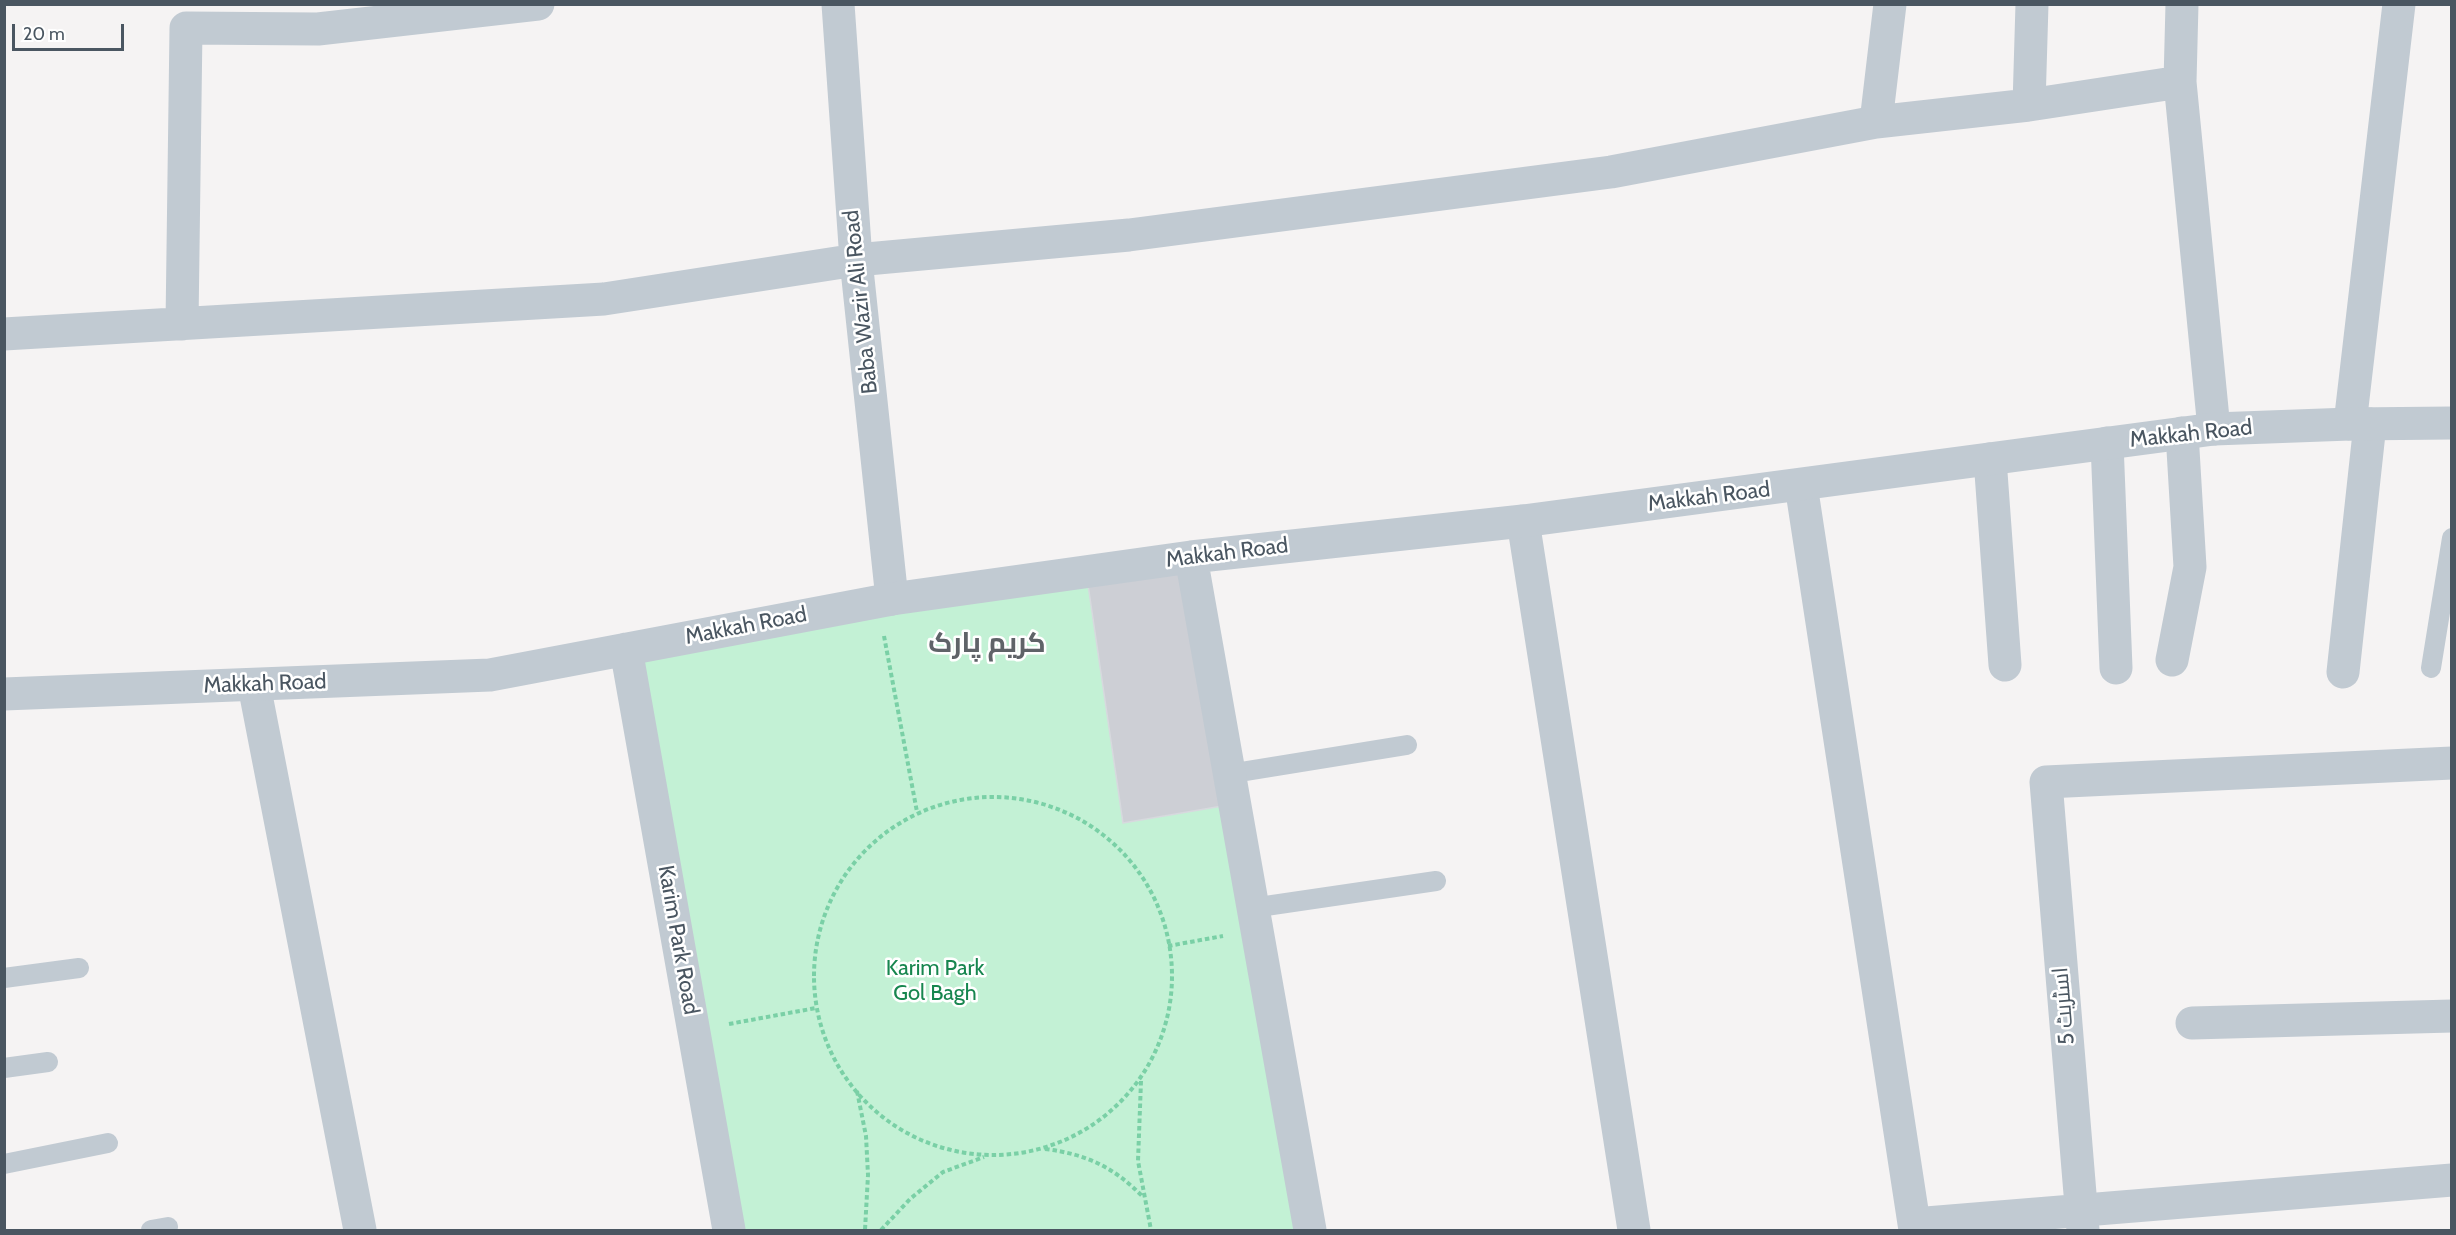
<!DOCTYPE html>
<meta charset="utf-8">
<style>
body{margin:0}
#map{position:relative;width:2456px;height:1235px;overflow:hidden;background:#f5f3f3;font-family:Cabin,sans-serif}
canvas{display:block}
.frame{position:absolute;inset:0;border:6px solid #4a5661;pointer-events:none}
.scale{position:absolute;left:12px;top:24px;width:112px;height:27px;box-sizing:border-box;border:3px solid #4a5661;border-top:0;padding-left:8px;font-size:18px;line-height:21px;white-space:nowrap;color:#4a5661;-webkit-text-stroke:4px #fff;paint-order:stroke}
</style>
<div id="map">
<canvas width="2456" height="1235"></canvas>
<div class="frame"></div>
<div class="scale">20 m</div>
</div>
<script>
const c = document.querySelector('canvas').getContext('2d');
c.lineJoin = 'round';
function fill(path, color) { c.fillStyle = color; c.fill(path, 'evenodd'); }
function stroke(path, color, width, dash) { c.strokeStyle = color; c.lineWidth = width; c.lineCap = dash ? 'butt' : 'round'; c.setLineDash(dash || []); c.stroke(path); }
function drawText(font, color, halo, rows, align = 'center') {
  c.font = font + ' Cabin,Cairo,sans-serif'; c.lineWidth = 5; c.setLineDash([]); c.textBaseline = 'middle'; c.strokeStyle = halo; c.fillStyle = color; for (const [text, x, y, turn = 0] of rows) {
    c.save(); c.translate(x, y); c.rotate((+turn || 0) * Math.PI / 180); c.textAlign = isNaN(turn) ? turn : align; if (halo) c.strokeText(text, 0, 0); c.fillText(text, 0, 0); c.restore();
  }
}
fill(new Path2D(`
 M 1086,571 L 1123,822 L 1234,804 L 1310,1230 L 729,1230 L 626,649 Z`), '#c3f1d5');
const building = new Path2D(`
 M 1191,557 L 1234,804 L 1123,823 L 1086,571 Z`);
fill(building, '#cdcfd5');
stroke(building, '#d7d9de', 1.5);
stroke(new Path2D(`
 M 884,636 L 917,812
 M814 976a179 179 0 1 1 358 0a179 179 0 1 1-358 0Z
 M 1168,946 L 1223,936
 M 729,1024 L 816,1008
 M 1141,1081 L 1138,1161 L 1151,1230
 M 857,1091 L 866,1136 L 868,1175 L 865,1230
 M 1045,1149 C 1086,1154 1114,1167 1143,1197
 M 881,1230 L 910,1199 L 943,1172 L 984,1157`), '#7ad0a6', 4, [4.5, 3]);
stroke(new Path2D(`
 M 2431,668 L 2452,538
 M 1228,774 L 1407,745
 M 1252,908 L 1436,881
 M 4,978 L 79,968
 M 4,1068 L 48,1062
 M 4,1164 L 108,1143
 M 151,1230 L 168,1227`), '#c1cad2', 20);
stroke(new Path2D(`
 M 838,4 L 856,260 L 892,599
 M 2180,82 L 2182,4
 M 2029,105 L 2032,4
 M 1876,122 L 1890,4
 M 182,324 L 186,28 L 318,29 L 538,4
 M 4,334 L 604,299 L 856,260 L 1129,235 L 1611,172 L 1876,122 L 2029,105 L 2180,82 L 2214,429
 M 2350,424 L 2399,4
 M 2107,443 L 2116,668
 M 1990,459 L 2005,665
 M 1801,485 L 1915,1230
 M 1523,521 L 1634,1230
 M 2172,660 L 2190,567 L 2182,433
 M 2343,672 L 2370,424
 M 254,685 L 360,1230
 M 2192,1023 L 2452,1016
 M 1914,1224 L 2452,1180
 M 2083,1230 L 2046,782 L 2452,763`), '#c1cad2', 33);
stroke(new Path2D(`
 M 1191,557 L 1310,1230
 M 626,649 L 729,1230
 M 4,694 L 490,675 L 892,599 L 1191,557 L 1523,521 L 2214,429 L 2350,424 L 2452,423`), '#c1cad2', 33);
drawText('22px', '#4a5661', '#fff', [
 ["Baba Wazir Ali Road",861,302,-96],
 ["Makkah Road",2191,434,-6],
 ["Makkah Road",1709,497,-7],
 ["Makkah Road",1227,553,-7],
 ["Makkah Road",746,626,-11],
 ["Makkah Road",265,684,-2],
 ["Karim Park Road",678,940,80],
 ["اسٹریٹ 5",2064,1006,-95]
]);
drawText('22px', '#17864f', '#fff', [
 ["Karim Park",935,969],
 ["Gol Bagh",935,994]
]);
drawText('bold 28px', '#5f6368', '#fff', [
 ["کریم پارک",987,644]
]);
</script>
